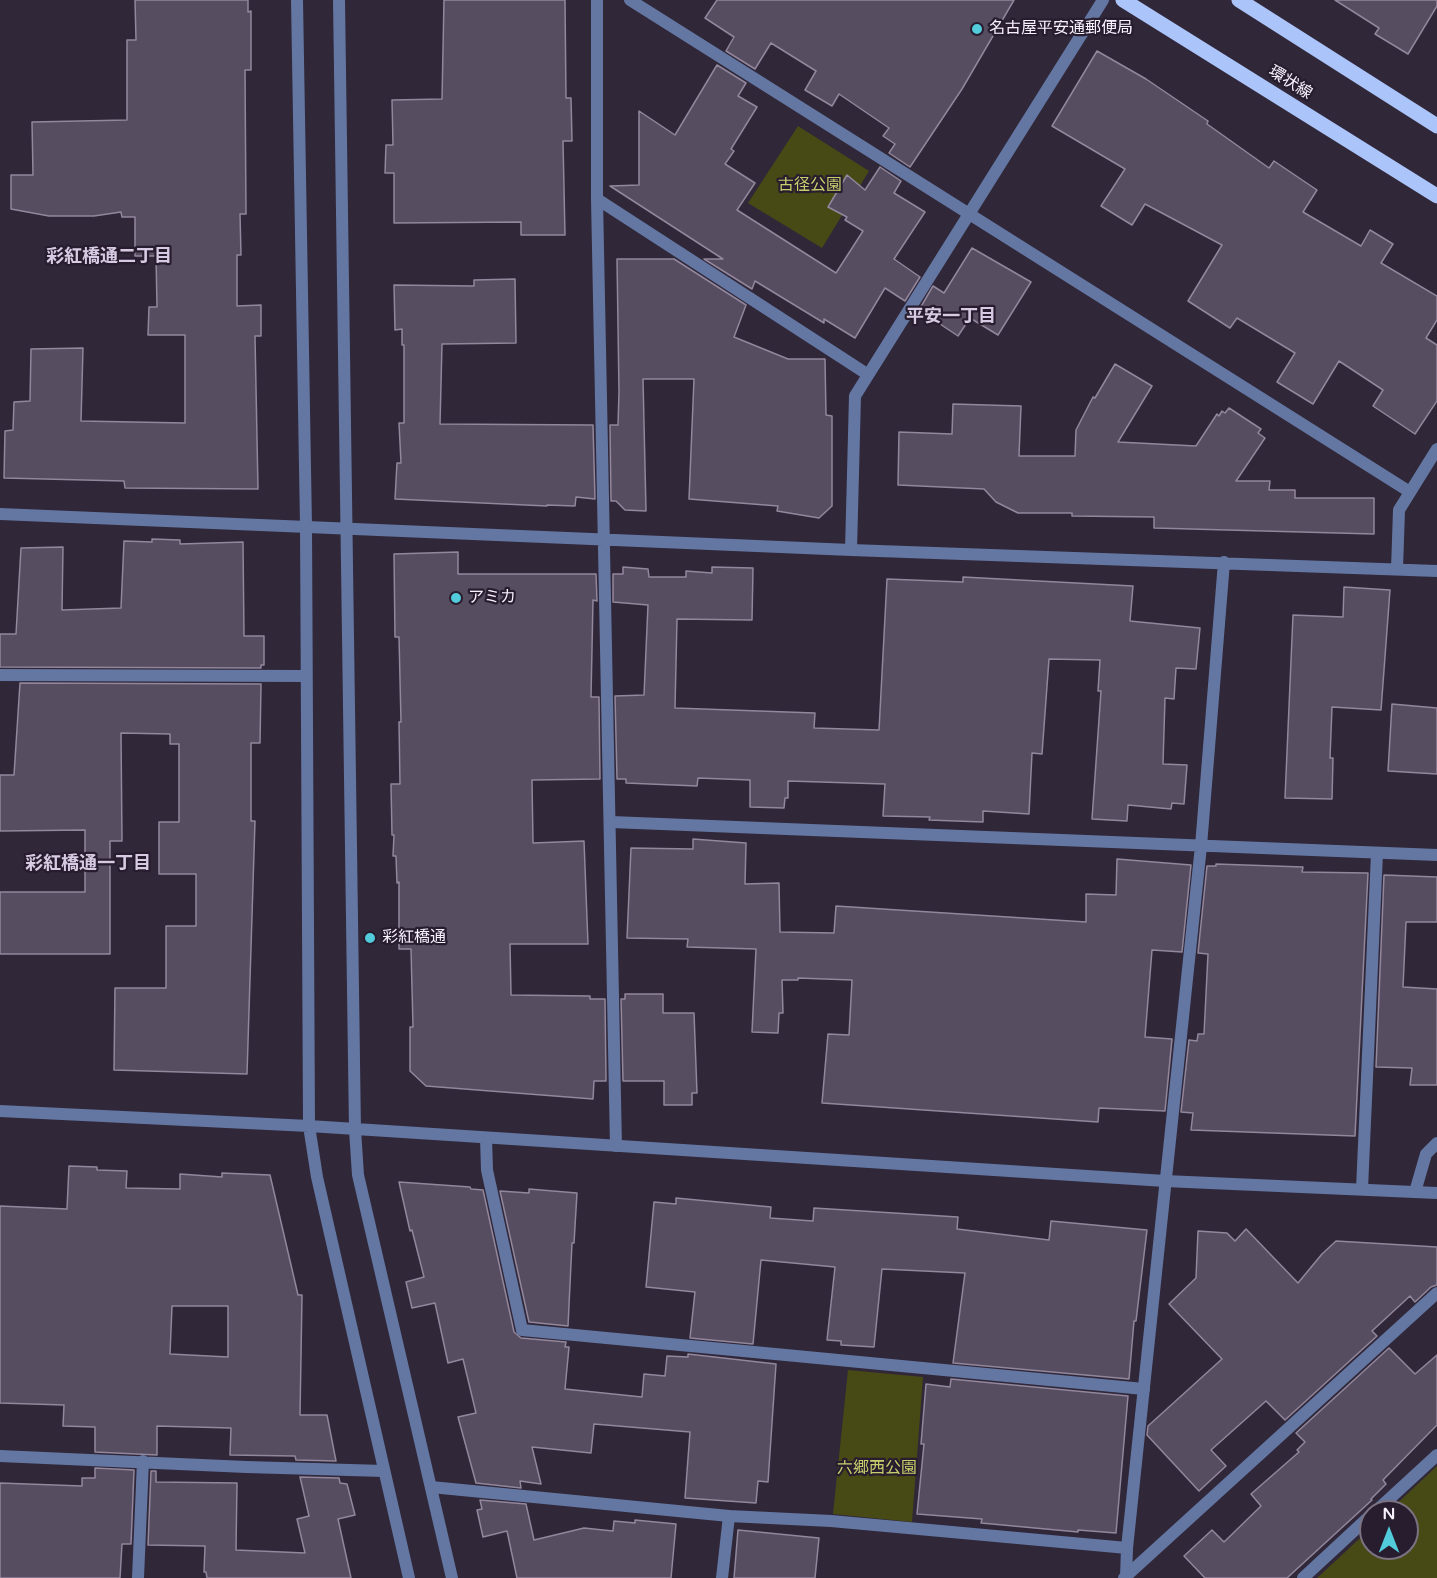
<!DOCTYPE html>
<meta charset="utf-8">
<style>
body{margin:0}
#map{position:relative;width:1437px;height:1578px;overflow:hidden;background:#302739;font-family:"Varela Round",sans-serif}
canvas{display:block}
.north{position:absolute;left:1359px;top:1500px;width:60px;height:60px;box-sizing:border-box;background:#271d2f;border:2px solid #7b7282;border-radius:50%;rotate:0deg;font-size:16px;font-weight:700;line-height:24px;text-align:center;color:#f8f2fe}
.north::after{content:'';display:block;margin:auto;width:21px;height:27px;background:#52cbda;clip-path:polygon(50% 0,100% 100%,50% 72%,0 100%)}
</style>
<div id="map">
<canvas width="1437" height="1578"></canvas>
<div class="north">N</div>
</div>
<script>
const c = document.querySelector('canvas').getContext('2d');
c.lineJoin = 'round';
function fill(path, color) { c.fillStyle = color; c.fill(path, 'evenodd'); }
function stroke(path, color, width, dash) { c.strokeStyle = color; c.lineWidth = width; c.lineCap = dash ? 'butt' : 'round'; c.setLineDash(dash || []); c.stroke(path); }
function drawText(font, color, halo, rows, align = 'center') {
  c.font = font + ' "Varela Round","Noto Sans JP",sans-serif'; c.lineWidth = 4.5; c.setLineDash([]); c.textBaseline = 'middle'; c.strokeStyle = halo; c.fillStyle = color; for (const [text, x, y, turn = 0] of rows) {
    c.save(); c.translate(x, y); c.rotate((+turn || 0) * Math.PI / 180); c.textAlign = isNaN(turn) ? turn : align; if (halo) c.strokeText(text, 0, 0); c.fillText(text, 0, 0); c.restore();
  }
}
fill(new Path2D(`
 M 798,126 L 869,171 L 822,248 L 748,203 Z
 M 848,1370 L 923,1377 L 912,1522 L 833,1514 Z
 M 1437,1466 L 1437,1578 L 1317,1578 L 1371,1528 L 1371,1548 L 1407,1548 L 1407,1512 L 1388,1512 Z`), '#474a15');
const building = new Path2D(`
 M 135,0 L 248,0 L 248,12 L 251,11 L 251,70 L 245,70 L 246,214 L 240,214 L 241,255 L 237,255 L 237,306 L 261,305 L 261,336 L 255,336 L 258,489 L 125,488 L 124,481 L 4,478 L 5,431 L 13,430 L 14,402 L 30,401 L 31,349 L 83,348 L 81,421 L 185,423 L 185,335 L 148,335 L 149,307 L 157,307 L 156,256 L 135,256 L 135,217 L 122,217 L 121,212 L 94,216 L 49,216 L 11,209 L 11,175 L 33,175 L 32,122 L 127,120 L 127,40 L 136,40 Z
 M 444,0 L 565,0 L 566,98 L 571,98 L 572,141 L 563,141 L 565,235 L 521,235 L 521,222 L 394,223 L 394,173 L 385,173 L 386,145 L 393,145 L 392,100 L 442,99 Z
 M 717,0 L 1014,0 L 962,89 L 910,167 L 889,153 L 895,144 L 883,136 L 889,128 L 839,94 L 832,106 L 805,90 L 816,71 L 771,43 L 755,69 L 726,51 L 734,37 L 705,18 Z
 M 1335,0 L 1437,0 L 1437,6 L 1408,54 L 1375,34 L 1379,28 Z
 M 1097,51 L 1146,79 L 1208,121 L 1207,124 L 1269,168 L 1274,161 L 1317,190 L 1303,212 L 1361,246 L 1370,230 L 1393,244 L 1381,263 L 1437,296 L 1437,320 L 1426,338 L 1437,345 L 1437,401 L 1415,434 L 1373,406 L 1383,390 L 1339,361 L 1313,404 L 1277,382 L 1295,353 L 1237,318 L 1230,328 L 1188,301 L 1222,245 L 1145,204 L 1132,225 L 1101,206 L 1125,169 L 1052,126 Z
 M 717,65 L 746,83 L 738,96 L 757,107 L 731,149 L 734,151 L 725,164 L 755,183 L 737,210 L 836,273 L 863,231 L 845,220 L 847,217 L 828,207 L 847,175 L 865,190 L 880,167 L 901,181 L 894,193 L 925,212 L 894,259 L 920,277 L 905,301 L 885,288 L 855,338 L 824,319 L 824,323 L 755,281 L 752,289 L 704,259 L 723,259 L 610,186 L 639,185 L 639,111 L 675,135 Z
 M 972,248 L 1031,282 L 998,335 L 970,318 L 958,336 L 919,310 L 933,286 L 944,293 Z
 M 617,259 L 674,259 L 746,305 L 734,337 L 788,359 L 825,359 L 826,415 L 832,416 L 832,506 L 819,518 L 777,511 L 778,506 L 689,499 L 694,379 L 643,379 L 646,511 L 625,510 L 616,501 L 611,501 L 610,425 L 618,425 L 619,392 Z
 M 515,279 L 516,343 L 442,344 L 440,424 L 593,425 L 595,499 L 576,497 L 575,506 L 547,505 L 547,506 L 395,499 L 397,463 L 401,463 L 399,423 L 404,423 L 404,345 L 402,345 L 402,329 L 395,330 L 394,285 L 474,286 L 474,280 Z
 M 1115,364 L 1152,386 L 1118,442 L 1196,446 L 1217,414 L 1219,416 L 1222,411 L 1225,413 L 1229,408 L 1261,429 L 1258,433 L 1265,438 L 1236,481 L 1270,481 L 1269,490 L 1295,490 L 1295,498 L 1374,498 L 1374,534 L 1154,528 L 1154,517 L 1072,516 L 1072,513 L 1018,513 L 996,502 L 984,489 L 898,485 L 899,432 L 952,434 L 953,404 L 1021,406 L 1019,456 L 1075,456 L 1076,430 L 1093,397 L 1095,398 Z
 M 152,539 L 180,540 L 180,544 L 243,542 L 244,636 L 264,636 L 264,665 L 261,665 L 261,668 L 0,667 L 0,634 L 16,634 L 21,548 L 63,547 L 62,610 L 121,608 L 124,541 L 152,542 Z
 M 458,552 L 458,574 L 596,574 L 597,601 L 593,600 L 591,697 L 599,697 L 600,779 L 532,780 L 533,843 L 584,841 L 588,944 L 510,944 L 511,995 L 590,996 L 590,999 L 605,999 L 606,1081 L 594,1081 L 593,1099 L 426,1086 L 410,1071 L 410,1027 L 413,1027 L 411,949 L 399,949 L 399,882 L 397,883 L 396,856 L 393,856 L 394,835 L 392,835 L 391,784 L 400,784 L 399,722 L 401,722 L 399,637 L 395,637 L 394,554 Z
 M 623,567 L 648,569 L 649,577 L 686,577 L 686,571 L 712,573 L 712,567 L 753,568 L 752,620 L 677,619 L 675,708 L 815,713 L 814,728 L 879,730 L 887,579 L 963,582 L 963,577 L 1133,586 L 1130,621 L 1200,628 L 1196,669 L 1176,668 L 1174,699 L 1165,698 L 1163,764 L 1187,765 L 1184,804 L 1172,803 L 1171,809 L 1128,805 L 1127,821 L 1092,819 L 1101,691 L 1098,691 L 1100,660 L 1049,659 L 1042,754 L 1032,753 L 1029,814 L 983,811 L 983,822 L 929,820 L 930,817 L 883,816 L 885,784 L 788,781 L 788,798 L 785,798 L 784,808 L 750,807 L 750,780 L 698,778 L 697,786 L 626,783 L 626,779 L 617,779 L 615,696 L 644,695 L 648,605 L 613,602 L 613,574 L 623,574 Z
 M 1344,587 L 1390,590 L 1381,710 L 1332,707 L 1330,758 L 1333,758 L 1332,799 L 1285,798 L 1293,615 L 1343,617 Z
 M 20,683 L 261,684 L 260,743 L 251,743 L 251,821 L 255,821 L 247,1074 L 114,1070 L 115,988 L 166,988 L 166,926 L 196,926 L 196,874 L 159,874 L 159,822 L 179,822 L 179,744 L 170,744 L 170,734 L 121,733 L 122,841 L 110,841 L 110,954 L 0,954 L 0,892 L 85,892 L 85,830 L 0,831 L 0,775 L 14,775 Z
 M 1392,704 L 1437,708 L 1437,774 L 1388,771 Z
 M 693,839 L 746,843 L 745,884 L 779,883 L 780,932 L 834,933 L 836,906 L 1086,922 L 1086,894 L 1116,895 L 1117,859 L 1191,865 L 1182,952 L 1152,950 L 1145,1037 L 1172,1039 L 1165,1111 L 1099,1108 L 1098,1122 L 822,1103 L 828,1034 L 849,1035 L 852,980 L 798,978 L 798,980 L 782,980 L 783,1013 L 779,1013 L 778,1033 L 752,1032 L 756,949 L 687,947 L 688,939 L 627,938 L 631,848 L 693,849 Z
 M 1216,864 L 1303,867 L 1302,872 L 1368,873 L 1355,1136 L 1191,1130 L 1193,1113 L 1181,1112 L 1189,1040 L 1197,1041 L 1198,1034 L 1204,1034 L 1208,954 L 1198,953 L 1207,866 L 1216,866 Z
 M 1384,875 L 1437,877 L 1437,922 L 1406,922 L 1403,987 L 1437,989 L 1437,1085 L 1410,1085 L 1412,1068 L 1376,1067 Z
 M 625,994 L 663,994 L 663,1013 L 694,1013 L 697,1093 L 692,1093 L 692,1105 L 664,1105 L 664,1081 L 623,1081 L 621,999 L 625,999 Z
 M 69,1166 L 97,1167 L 97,1170 L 127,1171 L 126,1188 L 180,1189 L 180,1174 L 222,1177 L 222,1173 L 270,1175 L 298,1295 L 302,1295 L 300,1415 L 327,1415 L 336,1461 L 296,1460 L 295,1456 L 230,1455 L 231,1428 L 157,1426 L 157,1455 L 95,1452 L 95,1427 L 63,1426 L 64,1405 L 0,1403 L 0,1206 L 67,1209 ZM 172,1306 L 228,1306 L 228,1357 L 170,1354 Z
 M 399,1182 L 470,1187 L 471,1189 L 483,1190 L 514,1332 L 521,1338 L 566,1342 L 565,1347 L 569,1347 L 565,1389 L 642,1397 L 644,1374 L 665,1376 L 667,1356 L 688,1357 L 688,1354 L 776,1364 L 768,1482 L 758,1481 L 756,1503 L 685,1498 L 690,1432 L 594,1424 L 591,1453 L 532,1447 L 541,1484 L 520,1481 L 521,1488 L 476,1483 L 458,1417 L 476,1413 L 463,1359 L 448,1363 L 435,1303 L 412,1308 L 406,1282 L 424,1277 L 412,1230 L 410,1231 Z
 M 529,1189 L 577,1193 L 574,1243 L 572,1243 L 568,1326 L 529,1322 L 500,1191 L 529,1193 Z
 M 676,1198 L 771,1207 L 770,1218 L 813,1221 L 814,1208 L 958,1217 L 957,1229 L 1049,1240 L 1051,1221 L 1147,1230 L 1136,1321 L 1134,1321 L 1129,1379 L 953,1363 L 965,1273 L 882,1269 L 874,1347 L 841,1345 L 841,1341 L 827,1340 L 835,1267 L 761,1260 L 753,1344 L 690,1338 L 695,1292 L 646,1287 L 654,1202 L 676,1204 Z
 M 1246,1229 L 1298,1283 L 1322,1254 L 1336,1241 L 1437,1247 L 1437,1285 L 1431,1287 L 1415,1302 L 1410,1296 L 1372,1331 L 1377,1336 L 1285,1420 L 1266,1401 L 1211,1450 L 1226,1466 L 1199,1491 L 1147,1435 L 1148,1426 L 1222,1359 L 1169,1304 L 1196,1278 L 1198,1231 L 1227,1233 L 1235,1241 Z
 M 1389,1348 L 1415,1374 L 1437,1355 L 1437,1425 L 1383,1480 L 1386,1484 L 1371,1499 L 1372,1500 L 1287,1578 L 1205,1578 L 1184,1556 L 1212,1530 L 1224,1542 L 1261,1506 L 1251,1494 L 1299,1452 L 1297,1450 L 1305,1442 L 1296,1433 Z
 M 951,1379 L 1128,1396 L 1116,1533 L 1078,1530 L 1078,1532 L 981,1523 L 982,1519 L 917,1514 L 924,1444 L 921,1444 L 926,1384 L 950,1387 Z
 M 95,1468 L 134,1470 L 131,1544 L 122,1544 L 120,1578 L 0,1578 L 0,1483 L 82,1486 L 82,1478 L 95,1478 Z
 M 151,1471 L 156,1471 L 156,1482 L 237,1483 L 236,1550 L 305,1553 L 297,1519 L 309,1516 L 300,1477 L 339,1478 L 340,1483 L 347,1484 L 355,1515 L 338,1519 L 351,1578 L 207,1578 L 206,1572 L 204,1572 L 205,1546 L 148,1545 Z
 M 480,1500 L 526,1504 L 534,1540 L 584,1528 L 613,1531 L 614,1521 L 635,1523 L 635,1520 L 676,1524 L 671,1578 L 517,1578 L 507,1531 L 483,1537 L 477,1510 L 482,1509 Z
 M 738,1530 L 819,1538 L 815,1578 L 734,1578 Z`);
fill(building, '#574d61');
stroke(building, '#92879d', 1.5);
stroke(new Path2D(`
 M 597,199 L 867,374
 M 0,675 L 306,676
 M 486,1138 L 487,1170 L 522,1330 L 1144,1389
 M 1362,1189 L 1377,853
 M 1415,1192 L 1426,1154 L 1437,1143
 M 1375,1512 L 1437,1455
 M 722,1578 L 729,1516
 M 1303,1578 L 1371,1515`), '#6477a2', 12);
stroke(new Path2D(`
 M 597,0 L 597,199 L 616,1146
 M 630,0 L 1410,492
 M 0,514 L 851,550 L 1437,571
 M 851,550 L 855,396 L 1103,0
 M 1397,569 L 1399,510 L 1437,449
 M 611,822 L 1437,855
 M 0,1456 L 246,1467 L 384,1471
 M 431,1487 L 729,1516 L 831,1521 L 1127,1548
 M 138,1578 L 143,1461
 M 1124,1578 L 1437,1293
 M 1126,1578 L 1127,1548 L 1201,846 L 1224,562`), '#6477a2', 12);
stroke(new Path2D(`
 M 297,0 L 306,525 L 309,1126 L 317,1177 L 409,1578
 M 339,0 L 355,1130 L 358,1175 L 452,1578
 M 0,1111 L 309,1126 L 1165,1181 L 1437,1193`), '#6477a2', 12);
stroke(new Path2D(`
 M 1123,0 L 1437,196
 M 1239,0 L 1437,126`), '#abc4f9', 15);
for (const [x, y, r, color] of [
 [977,29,6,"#52cbda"],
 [456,598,6,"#52cbda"],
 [370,938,6,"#52cbda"]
]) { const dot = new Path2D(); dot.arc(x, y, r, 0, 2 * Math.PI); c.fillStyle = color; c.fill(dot); stroke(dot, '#271d2f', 2); }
drawText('16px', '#f8f2fe', '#271d2f', [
 ["名古屋平安通郵便局",989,29],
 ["アミカ",468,598],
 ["彩紅橋通",382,938]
], 'left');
drawText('16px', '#f8f2fe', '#271d2f', [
 ["環状線",1290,83,32]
]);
drawText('16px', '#c6cf6b', '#271d2f', [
 ["古径公園",810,186],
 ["六郷西公園",877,1469]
]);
drawText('bold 18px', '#d6cbe2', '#271d2f', [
 ["彩紅橋通二丁目",109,257],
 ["平安一丁目",951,317],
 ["彩紅橋通一丁目",88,864]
]);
</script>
